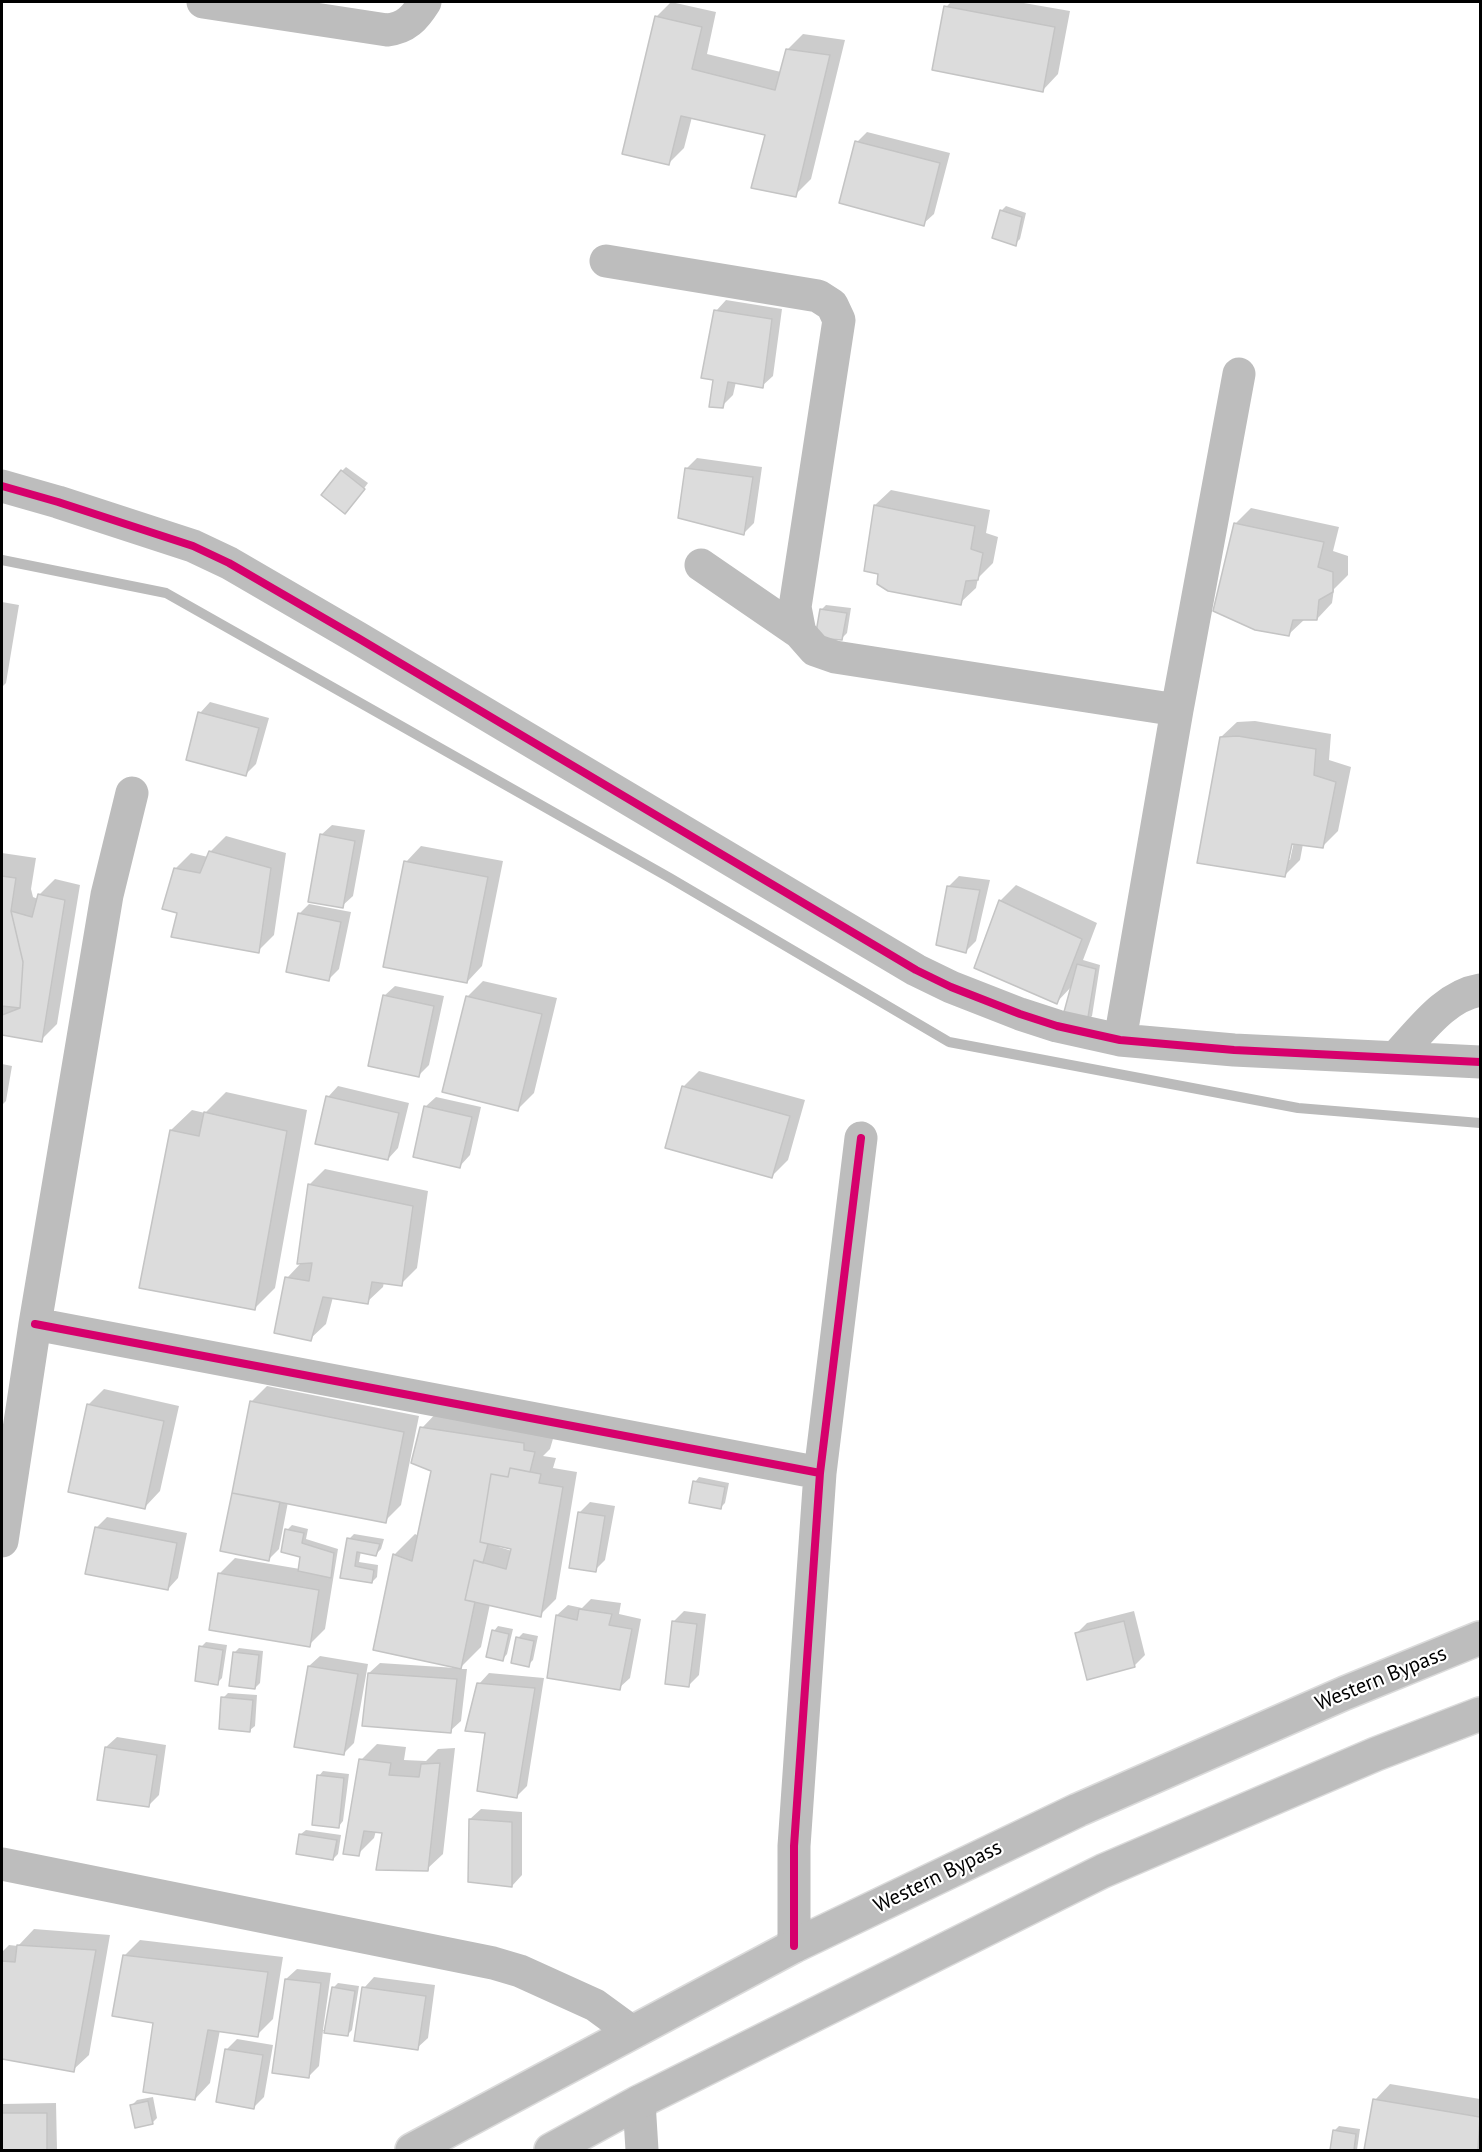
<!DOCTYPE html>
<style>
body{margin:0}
#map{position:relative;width:1482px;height:2152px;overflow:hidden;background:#fff;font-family:"PT Sans",sans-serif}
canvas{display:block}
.frame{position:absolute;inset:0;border:3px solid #000;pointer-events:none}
</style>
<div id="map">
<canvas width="1482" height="2152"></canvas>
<div class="frame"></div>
</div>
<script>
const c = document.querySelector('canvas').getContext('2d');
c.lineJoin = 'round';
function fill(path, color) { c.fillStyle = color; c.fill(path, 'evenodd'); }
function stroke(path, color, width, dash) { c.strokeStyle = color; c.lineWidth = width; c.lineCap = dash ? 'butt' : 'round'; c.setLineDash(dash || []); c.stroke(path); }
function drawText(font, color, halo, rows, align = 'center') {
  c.font = font + ' "PT Sans",sans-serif'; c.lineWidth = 4.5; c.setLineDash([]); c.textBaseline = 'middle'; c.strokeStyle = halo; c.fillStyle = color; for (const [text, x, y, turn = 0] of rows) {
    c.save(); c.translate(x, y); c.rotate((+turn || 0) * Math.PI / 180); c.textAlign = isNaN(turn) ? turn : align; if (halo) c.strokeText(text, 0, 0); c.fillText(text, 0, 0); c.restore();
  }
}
fill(new Path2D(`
 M 671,2 L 716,12 L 707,54 L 781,72 L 787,50 L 803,34 L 845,40 L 811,179 L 795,195 L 767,134 L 692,117 L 684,148 L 668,164 L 656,17 Z
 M 951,2 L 1018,2 L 1070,11 L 1058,74 L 1043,90 L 946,7 Z
 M 867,132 L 950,153 L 934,214 L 923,224 L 857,142 Z
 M 1006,206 L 1026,213 L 1020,239 L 1015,244 L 1001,211 Z
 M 726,300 L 782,309 L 773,376 L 762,386 L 736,382 L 733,395 L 722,406 L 715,379 L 716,311 Z
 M 697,458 L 762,467 L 754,523 L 744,533 L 686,469 Z
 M 346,467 L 368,483 L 350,507 L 342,471 Z
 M 891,490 L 990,510 L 986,533 L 998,537 L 993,563 L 978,578 L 976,588 L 960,603 L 875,505 Z
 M 1251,508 L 1339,527 L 1333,551 L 1348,556 L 1348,575 L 1334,589 L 1332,603 L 1317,619 L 1305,619 L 1289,634 L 1235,524 Z
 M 2,602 L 19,605 L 6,683 L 2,687 Z
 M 826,605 L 851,608 L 847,633 L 842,638 L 821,610 Z
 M 210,702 L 269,718 L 256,764 L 246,774 L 200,713 Z
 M 1255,721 L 1331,734 L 1329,760 L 1351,767 L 1338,831 L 1322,847 L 1303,844 L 1300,860 L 1284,876 L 1221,737 L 1237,722 ZM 1292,837 L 1295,837 L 1290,860 L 1287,860 Z
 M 332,825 L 365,830 L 353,896 L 342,906 L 321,835 Z
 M 226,836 L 286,853 L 274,935 L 258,951 L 179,912 L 175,869 L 191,853 L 208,857 L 210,852 Z
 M 421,846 L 503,861 L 482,966 L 467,982 L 406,862 Z
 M 2,853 L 36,858 L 31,889 L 33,897 L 38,899 L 39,895 L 55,879 L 80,885 L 57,1024 L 41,1040 L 2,1034 Z
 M 959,876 L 990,880 L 976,941 L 966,951 L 948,887 Z
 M 1016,885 L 1097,923 L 1083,960 L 1100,965 L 1092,1016 L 1087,1021 L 1072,986 L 1057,1002 L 1000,901 Z
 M 309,904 L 351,912 L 339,969 L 329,979 L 299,914 Z
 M 483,981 L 557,998 L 534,1093 L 518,1109 L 467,997 Z
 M 395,986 L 444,996 L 429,1065 L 419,1075 L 384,996 Z
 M 2,1064 L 12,1066 L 6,1101 L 2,1105 Z
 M 699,1071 L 805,1100 L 788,1160 L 772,1176 L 683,1087 Z
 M 338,1086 L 409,1103 L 398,1148 L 388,1159 L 328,1097 Z
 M 226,1092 L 307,1110 L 275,1288 L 255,1308 L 171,1130 L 192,1110 L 205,1113 Z
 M 436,1097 L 481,1107 L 470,1155 L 460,1166 L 425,1107 Z
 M 325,1169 L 428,1191 L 417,1268 L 401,1284 L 384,1282 L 383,1287 L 367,1302 L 333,1297 L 326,1324 L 310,1339 L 287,1278 L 302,1262 L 309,1185 Z
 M 267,1386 L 419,1416 L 401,1505 L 385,1521 L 288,1502 L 279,1549 L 269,1559 L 251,1402 Z
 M 104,1389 L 179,1406 L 160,1491 L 145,1507 L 88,1405 Z
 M 442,1407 L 555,1432 L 550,1449 L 543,1456 L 556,1458 L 553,1468 L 577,1472 L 556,1599 L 540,1615 L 490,1604 L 481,1647 L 459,1669 L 467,1669 L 461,1721 L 450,1731 L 369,1673 L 380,1663 L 456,1668 L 394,1555 L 415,1534 L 419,1536 L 433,1470 L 422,1428 ZM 500,1545 L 513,1548 L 512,1551 L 499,1547 Z
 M 699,1477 L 729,1483 L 725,1503 L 720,1508 L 695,1482 Z
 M 590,1502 L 615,1506 L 605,1560 L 595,1570 L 579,1513 Z
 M 107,1517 L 187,1533 L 178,1578 L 168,1589 L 96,1528 Z
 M 292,1525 L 308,1529 L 306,1539 L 338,1549 L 325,1629 L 309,1645 L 220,1573 L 235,1558 L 300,1569 L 302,1556 L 287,1530 Z
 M 354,1534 L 384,1539 L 381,1549 L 376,1554 L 361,1551 L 359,1562 L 378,1565 L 377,1577 L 372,1582 L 341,1576 L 349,1539 Z
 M 591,1599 L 621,1603 L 619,1614 L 641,1619 L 630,1678 L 619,1688 L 557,1615 L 568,1605 L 582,1608 Z
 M 684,1611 L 706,1614 L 699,1675 L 688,1686 L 674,1621 Z
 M 1134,1611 L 1145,1655 L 1134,1666 L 1077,1633 L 1087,1623 Z
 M 498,1626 L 513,1629 L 507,1654 L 503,1659 L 494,1631 Z
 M 523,1633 L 538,1636 L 533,1660 L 528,1665 L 518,1638 Z
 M 206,1642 L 227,1645 L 222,1678 L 217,1683 L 201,1647 Z
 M 239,1648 L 263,1651 L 260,1683 L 255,1688 L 234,1653 Z
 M 320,1656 L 368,1664 L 354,1743 L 344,1753 L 309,1666 Z
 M 489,1673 L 544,1678 L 527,1786 L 517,1796 L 487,1732 L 479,1684 Z
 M 228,1693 L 257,1695 L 255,1726 L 250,1730 L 223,1698 Z
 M 117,1737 L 166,1745 L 159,1795 L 148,1806 L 106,1747 Z
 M 377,1744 L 406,1747 L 404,1760 L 426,1761 L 438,1749 L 455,1748 L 443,1854 L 427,1869 L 383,1831 L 376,1831 L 374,1838 L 358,1854 L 361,1760 Z
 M 323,1771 L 349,1774 L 343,1821 L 339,1826 L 319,1776 Z
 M 481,1809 L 522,1812 L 522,1875 L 512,1886 L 470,1819 Z
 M 306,1830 L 341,1835 L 338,1854 L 333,1859 L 301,1834 Z
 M 34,1929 L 110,1935 L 89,2055 L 73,2070 L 2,2058 L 2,1952 L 9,1945 L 18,1946 Z
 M 140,1940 L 283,1957 L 273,2019 L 257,2035 L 220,2030 L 210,2083 L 195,2099 L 154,2022 L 125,1955 Z
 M 297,1969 L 331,1973 L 323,2030 L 326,2031 L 333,1988 L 338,1983 L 359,1986 L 352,2030 L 347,2035 L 323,2031 L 319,2066 L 308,2077 L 286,1979 Z
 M 374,1977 L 435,1985 L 428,2038 L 417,2048 L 364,1988 Z
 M 237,2039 L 273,2045 L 264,2097 L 254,2107 L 226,2050 Z
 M 1390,2084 L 1480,2099 L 1480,2150 L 1365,2150 L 1375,2100 Z
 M 153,2097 L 157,2118 L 152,2123 L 132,2105 L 137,2100 Z
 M 56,2103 L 57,2150 L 2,2150 L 2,2104 Z
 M 1339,2126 L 1360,2129 L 1357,2150 L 1331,2150 L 1334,2131 Z`), '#0003');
stroke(new Path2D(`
 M 2,560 L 166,593 L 670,878 L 949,1042 L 1298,1108 L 1480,1123`), '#bbb', 10);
const building = new Path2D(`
 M 944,6 L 1055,27 L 1043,92 L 932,70 Z
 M 655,16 L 702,27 L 692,69 L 775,90 L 786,49 L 830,55 L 796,197 L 751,188 L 765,135 L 681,116 L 669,165 L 622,154 Z
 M 855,141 L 940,163 L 924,226 L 839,203 Z
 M 1000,210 L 1022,217 L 1016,246 L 992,238 Z
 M 714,310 L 772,319 L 763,388 L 728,382 L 723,408 L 709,407 L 713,380 L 701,378 Z
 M 685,468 L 753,477 L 744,535 L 678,518 Z
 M 341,470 L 365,489 L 345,514 L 321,495 Z
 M 874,505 L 975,526 L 971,549 L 983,553 L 978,580 L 966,581 L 961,605 L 888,591 L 877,584 L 878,574 L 864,571 Z
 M 1234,523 L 1324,542 L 1318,567 L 1333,572 L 1333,592 L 1319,600 L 1317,620 L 1293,620 L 1289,636 L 1255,630 L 1213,611 Z
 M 820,609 L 847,613 L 842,640 L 815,638 Z
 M 198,712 L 259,728 L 246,776 L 186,760 Z
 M 1238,736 L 1316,749 L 1314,775 L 1336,782 L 1323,848 L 1292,844 L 1285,877 L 1197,863 L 1220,737 Z
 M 320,834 L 355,841 L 343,908 L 308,902 Z
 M 209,851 L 271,868 L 259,953 L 171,937 L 177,913 L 162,909 L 174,868 L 200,873 Z
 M 404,861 L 488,877 L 467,983 L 383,967 Z
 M 2,876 L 16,878 L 11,911 L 23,962 L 20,1008 L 2,1006 Z
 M 947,886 L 980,890 L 966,953 L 936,945 Z
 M 38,894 L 65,900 L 42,1042 L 2,1035 L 2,1015 L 20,1008 L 23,962 L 11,911 L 32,917 Z
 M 999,900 L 1082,939 L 1057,1004 L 974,968 Z
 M 298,913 L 341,922 L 329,981 L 286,972 Z
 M 1077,964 L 1096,969 L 1087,1023 L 1064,1012 Z
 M 383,995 L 434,1006 L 419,1077 L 368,1066 Z
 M 466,996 L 542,1014 L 518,1111 L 442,1092 Z
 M 682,1086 L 790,1116 L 772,1178 L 665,1148 Z
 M 326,1096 L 399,1113 L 388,1160 L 315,1144 Z
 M 424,1106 L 472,1117 L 460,1168 L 413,1157 Z
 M 204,1112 L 287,1131 L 255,1310 L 139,1288 L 170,1130 L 199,1136 Z
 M 308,1184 L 413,1206 L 402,1286 L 372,1282 L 368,1304 L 323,1297 L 311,1341 L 274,1333 L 285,1277 L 309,1281 L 312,1263 L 297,1264 Z
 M 250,1401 L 404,1432 L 386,1523 L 232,1493 Z
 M 87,1404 L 164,1421 L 145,1509 L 68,1492 Z
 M 420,1427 L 524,1443 L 524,1450 L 535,1452 L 530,1472 L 510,1468 L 508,1477 L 491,1474 L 480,1542 L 488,1544 L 483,1563 L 474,1560 L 465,1600 L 475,1602 L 461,1669 L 373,1650 L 393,1554 L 412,1561 L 431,1471 L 411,1463 Z
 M 510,1468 L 541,1474 L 539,1483 L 563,1487 L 541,1617 L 465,1600 L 474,1560 L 506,1569 L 511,1549 L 480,1542 L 491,1474 L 508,1477 Z
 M 693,1481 L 725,1487 L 721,1509 L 689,1503 Z
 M 232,1493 L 280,1502 L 269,1561 L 220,1551 Z
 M 578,1512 L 605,1516 L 596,1572 L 569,1568 Z
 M 95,1527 L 177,1543 L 168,1590 L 85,1574 Z
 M 285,1529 L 304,1533 L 302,1543 L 334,1553 L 331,1578 L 298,1571 L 300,1557 L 281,1552 Z
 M 347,1538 L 380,1544 L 376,1556 L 357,1552 L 355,1566 L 374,1570 L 372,1583 L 340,1578 Z
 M 218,1573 L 319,1590 L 310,1647 L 209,1630 Z
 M 579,1609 L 612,1614 L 609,1625 L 632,1629 L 620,1690 L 547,1678 L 556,1615 L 577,1620 Z
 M 672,1621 L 697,1624 L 689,1687 L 665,1684 Z
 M 1124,1621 L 1135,1667 L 1087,1680 L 1075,1633 Z
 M 492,1630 L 509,1634 L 503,1661 L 486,1657 Z
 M 516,1637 L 534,1641 L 529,1667 L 511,1663 Z
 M 199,1646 L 223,1650 L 218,1685 L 195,1681 Z
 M 233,1652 L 259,1655 L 255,1689 L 229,1686 Z
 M 308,1666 L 358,1674 L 344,1755 L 294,1747 Z
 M 368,1673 L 457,1679 L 451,1733 L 362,1726 Z
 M 477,1683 L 535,1688 L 517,1798 L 477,1791 L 485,1733 L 465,1731 Z
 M 221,1697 L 253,1700 L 250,1732 L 219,1729 Z
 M 105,1747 L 157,1755 L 149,1807 L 97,1800 Z
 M 359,1759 L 391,1763 L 389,1775 L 419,1777 L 421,1764 L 440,1763 L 428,1871 L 376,1870 L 382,1833 L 364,1831 L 359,1856 L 343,1854 Z
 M 317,1775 L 344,1778 L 339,1828 L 312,1825 Z
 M 469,1819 L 512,1822 L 512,1887 L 468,1882 Z
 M 299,1834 L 337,1840 L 333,1860 L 296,1854 Z
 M 17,1945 L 96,1950 L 74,2072 L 2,2059 L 2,1961 L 15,1962 Z
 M 123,1955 L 268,1972 L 258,2037 L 208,2030 L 195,2100 L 143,2092 L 153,2023 L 112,2016 Z
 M 285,1979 L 321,1983 L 309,2078 L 272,2073 Z
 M 332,1987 L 355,1991 L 348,2036 L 324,2033 Z
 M 362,1987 L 426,1996 L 418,2050 L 354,2041 Z
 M 225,2049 L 263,2055 L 254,2109 L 216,2102 Z
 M 1373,2099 L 1480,2117 L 1478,2150 L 1364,2150 Z
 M 148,2101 L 153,2124 L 135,2128 L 130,2105 Z
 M 2,2113 L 47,2113 L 47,2150 L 2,2150 Z
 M 1333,2130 L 1356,2134 L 1354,2150 L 1330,2150 Z`);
fill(building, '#dcdcdc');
stroke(building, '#c4c4c4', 1.5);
const primary = new Path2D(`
 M 412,2150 L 794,1946 L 1078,1810 L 1345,1693 L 1480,1638
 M 551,2150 L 639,2102 L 1103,1871 L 1376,1754 L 1480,1714`);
stroke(primary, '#dbdbdb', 36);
stroke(new Path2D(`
 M 203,2 L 387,30 C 406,28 415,18 425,2
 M 606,261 L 818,296 L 832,305 L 839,320 L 795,607 L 800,633
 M 2,486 L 58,502 L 193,546 L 229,563 L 358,638 L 916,970 L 951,987 L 1020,1014 L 1057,1026 L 1120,1040 L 1234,1050 L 1480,1062
 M 701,565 L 800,633 L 815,650 L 835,657 L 1177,710
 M 1120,1040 L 1177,710 L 1239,374
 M 1395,1058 C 1420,1032 1444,996 1480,990
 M 35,1324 L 820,1473
 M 2,1541 L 35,1324 L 107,895 L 132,793
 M 2,1864 L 493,1963 L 520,1971 L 595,2005 L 632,2032
 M 794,1946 L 794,1846 L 820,1473 L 861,1138
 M 639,2102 L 642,2150`), '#bdbdbd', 33);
stroke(primary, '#bdbdbd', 33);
stroke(new Path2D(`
 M 2,486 L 58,502 L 193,546 L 229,563 L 358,638 L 916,970 L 951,987 L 1020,1014 L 1057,1026 L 1120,1040 L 1234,1050 L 1480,1062
 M 35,1324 L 820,1473
 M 794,1946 L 794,1846 L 820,1473 L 861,1138`), '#d6006c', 8);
drawText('21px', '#000', '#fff', [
 ["Western Bypass",1381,1679,-22],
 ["Western Bypass",938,1877,-26]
]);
</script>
